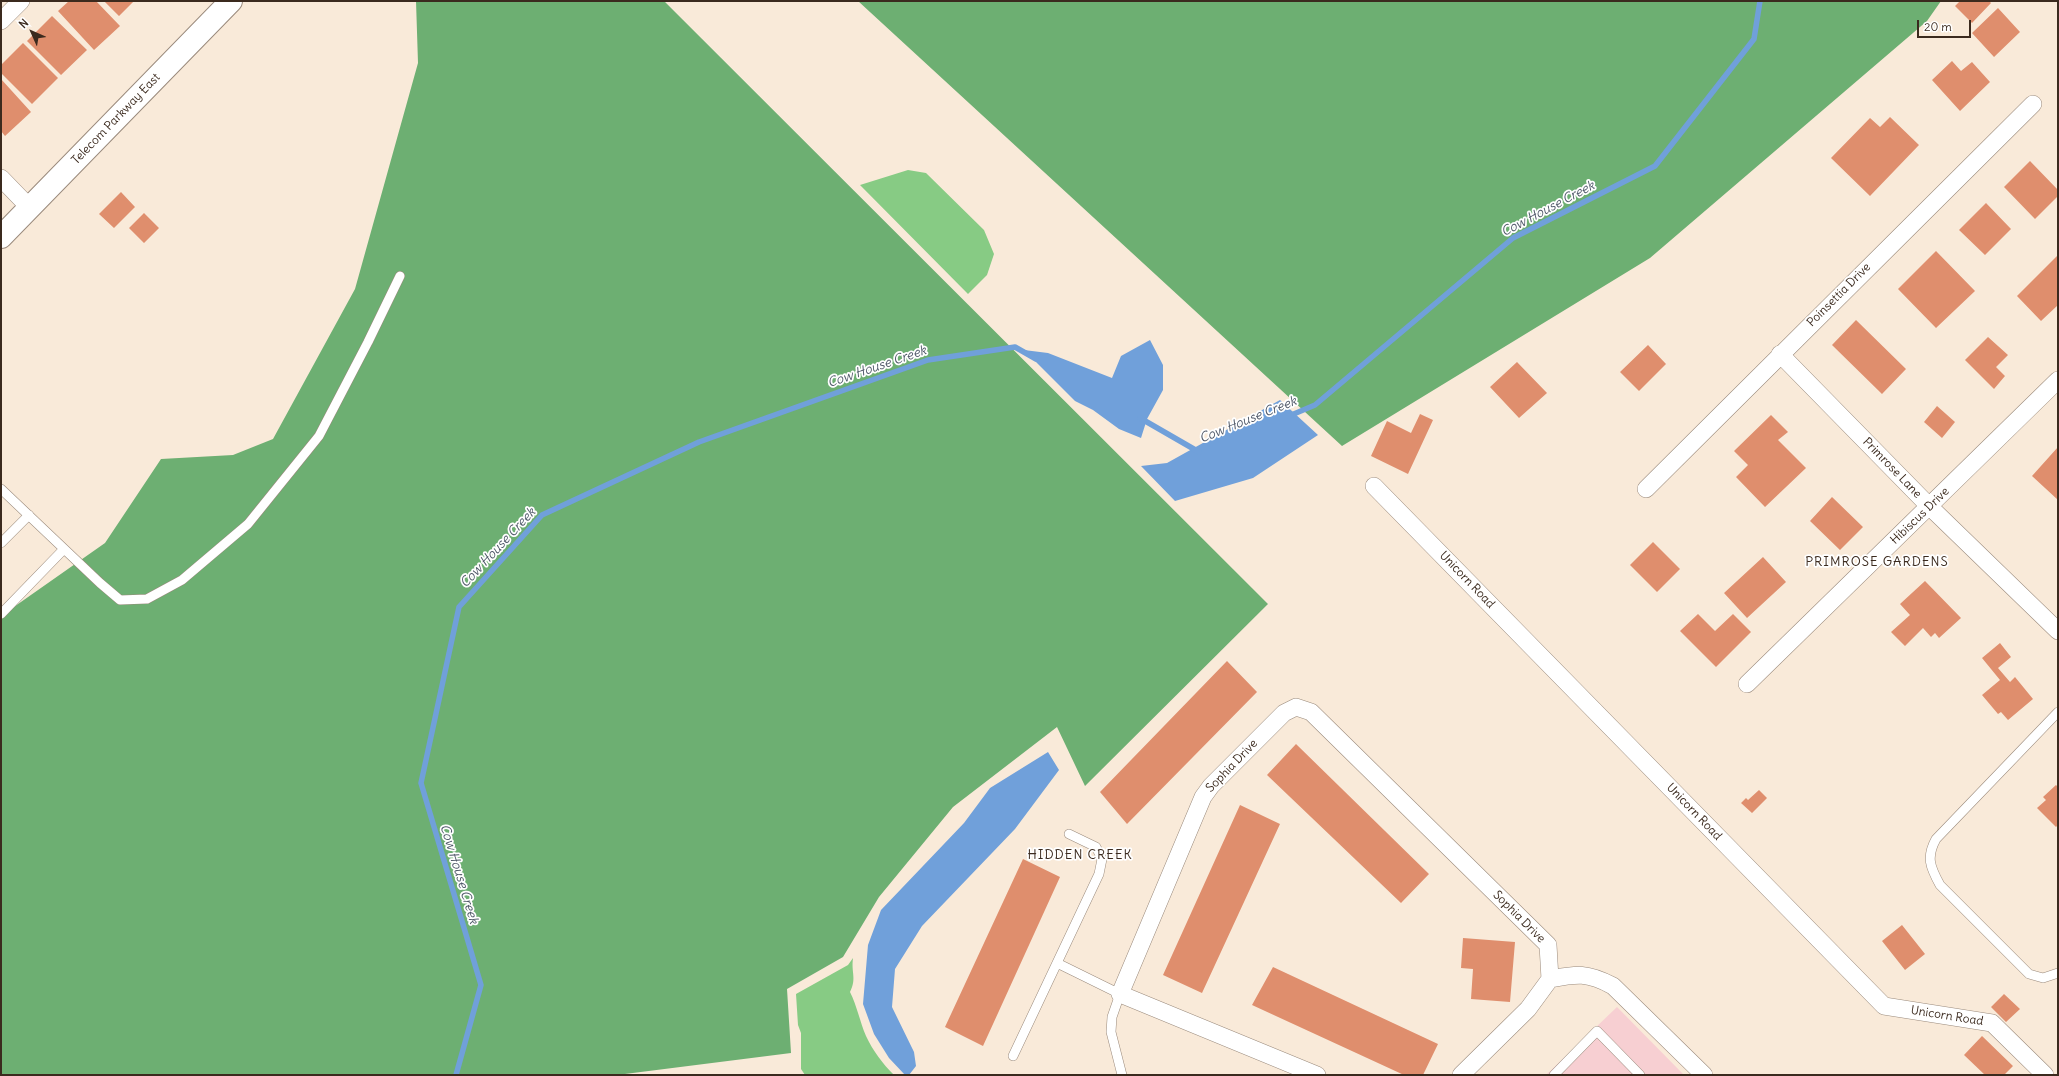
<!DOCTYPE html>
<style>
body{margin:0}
#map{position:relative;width:2059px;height:1076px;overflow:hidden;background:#f9ead9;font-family:Delius,sans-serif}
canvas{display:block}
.frame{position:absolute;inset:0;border:2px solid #3b2a1e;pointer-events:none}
.north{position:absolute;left:12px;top:12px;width:40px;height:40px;-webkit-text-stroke:3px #fff;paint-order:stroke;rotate:315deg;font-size:11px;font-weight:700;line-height:16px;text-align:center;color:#3b2a1e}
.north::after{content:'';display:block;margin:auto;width:14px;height:18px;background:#3b2a1e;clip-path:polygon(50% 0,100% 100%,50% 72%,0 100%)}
.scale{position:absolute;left:1917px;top:20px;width:54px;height:18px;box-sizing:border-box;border:2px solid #3b2a1e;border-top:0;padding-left:5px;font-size:12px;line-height:14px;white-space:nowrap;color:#3b2a1e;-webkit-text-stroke:3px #fff;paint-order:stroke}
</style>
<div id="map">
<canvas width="2059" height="1076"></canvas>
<div class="frame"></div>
<div class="north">N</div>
<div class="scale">20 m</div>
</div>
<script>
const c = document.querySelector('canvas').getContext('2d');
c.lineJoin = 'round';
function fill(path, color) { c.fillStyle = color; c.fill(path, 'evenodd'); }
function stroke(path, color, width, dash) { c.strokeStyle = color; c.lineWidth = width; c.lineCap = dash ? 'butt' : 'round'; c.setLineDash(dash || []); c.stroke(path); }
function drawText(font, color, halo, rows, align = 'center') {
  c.font = font + ' Delius,sans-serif'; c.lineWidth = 3.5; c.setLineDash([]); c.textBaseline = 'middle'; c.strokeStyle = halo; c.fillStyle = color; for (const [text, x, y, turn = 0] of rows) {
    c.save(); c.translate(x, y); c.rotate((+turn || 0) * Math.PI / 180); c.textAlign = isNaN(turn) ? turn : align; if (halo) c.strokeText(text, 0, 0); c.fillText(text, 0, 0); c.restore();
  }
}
fill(new Path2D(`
 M 1617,1007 L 1684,1075 L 1546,1075 Z`), '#f7cfd2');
fill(new Path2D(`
 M 908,170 L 926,173 L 984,230 L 994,254 L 987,275 L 968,294 L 860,185 Z
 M 853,958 C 851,973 857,978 850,992 C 857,1006 860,1022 866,1036 C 873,1051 883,1064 894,1075 L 805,1075 L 801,1069 L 801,1033 L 798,1025 L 796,994 L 848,965 Z`), '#87cb84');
fill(new Path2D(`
 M 416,1 L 664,1 L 1268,604 L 1085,786 L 1057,727 L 953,807 L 879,897 L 843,957 L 787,989 L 791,1053 L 617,1075 L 1,1075 L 1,616 L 105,543 L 161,459 L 233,455 L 273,439 L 355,289 L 418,63 Z
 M 858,1 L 1941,1 L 1927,21 L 1650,258 L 1342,446 Z`), '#6daf72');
fill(new Path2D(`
 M 1150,340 L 1163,365 L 1163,390 L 1147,419 L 1141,438 L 1119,429 L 1093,410 L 1075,401 L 1024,350 L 1048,353 L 1112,378 L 1121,356 Z
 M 1280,400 L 1318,435 L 1253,478 L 1175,501 L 1141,466 L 1167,463 Z
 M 1048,752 L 1059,770 L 1015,829 L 922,926 L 895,969 L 892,1007 L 914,1052 L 916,1066 L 909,1075 L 905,1075 L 889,1058 L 874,1034 L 863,1004 L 868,945 L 881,910 L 964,823 L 990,788 Z`), '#70a0da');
stroke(new Path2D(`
 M 1289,416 L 1315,405 L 1513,238 L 1655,166 L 1754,39 L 1760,1
 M 1140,418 L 1199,452
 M 456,1075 L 481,985 L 421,783 L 459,607 L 542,515 L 699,442 L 928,360 L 1015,347 L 1036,359`), '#70a0da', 5.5);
fill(new Path2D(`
 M 69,1 L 96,1 L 120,26 L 94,50 L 58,11 Z
 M 104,1 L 134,1 L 119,16 Z
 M 1960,1 L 1989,1 L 1991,3 L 1972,23 L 1955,6 Z
 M 1998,8 L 2020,32 L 1994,57 L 1972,33 Z
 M 52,16 L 87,50 L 61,75 L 27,41 Z
 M 23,43 L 58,78 L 32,104 L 1,73 L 1,65 Z
 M 1952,61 L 1961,71 L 1972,62 L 1990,82 L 1960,111 L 1932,80 Z
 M 1,79 L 31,112 L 5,136 L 1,131 Z
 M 1890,117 L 1919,145 L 1870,196 L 1831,158 L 1870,118 L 1880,127 Z
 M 2030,161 L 2058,190 L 2058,196 L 2035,219 L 2004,187 Z
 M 121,192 L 135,207 L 114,228 L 99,214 Z
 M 1986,203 L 2011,229 L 1985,255 L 1959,230 Z
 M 144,213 L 159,228 L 144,243 L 129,228 Z
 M 1936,251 L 1975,291 L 1936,328 L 1898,289 Z
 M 2058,255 L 2058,305 L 2041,321 L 2017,296 Z
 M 1856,320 L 1906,369 L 1882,394 L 1832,345 Z
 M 1988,337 L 2008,355 L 1996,367 L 2005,376 L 1994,389 L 1965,360 Z
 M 1648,345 L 1666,364 L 1639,391 L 1620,372 Z
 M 1517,362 L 1547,393 L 1519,418 L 1490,387 Z
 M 1937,406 L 1955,422 L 1942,438 L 1924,422 Z
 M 1420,414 L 1433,420 L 1408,474 L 1371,456 L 1387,421 L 1411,433 Z
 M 1771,415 L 1788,432 L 1778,440 L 1806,468 L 1765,507 L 1736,477 L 1748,465 L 1734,451 Z
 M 2058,447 L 2058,500 L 2032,476 Z
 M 1832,497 L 1863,527 L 1840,550 L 1810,521 Z
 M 1653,542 L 1680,569 L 1657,592 L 1630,565 Z
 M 1763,557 L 1786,582 L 1747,618 L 1724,593 Z
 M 1925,581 L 1961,618 L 1939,638 L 1935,633 L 1931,637 L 1923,628 L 1905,646 L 1891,632 L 1910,615 L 1900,604 Z
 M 1698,614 L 1715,631 L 1733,614 L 1751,632 L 1716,667 L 1680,631 Z
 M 2000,643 L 2011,657 L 1998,668 L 2010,682 L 2015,677 L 2033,699 L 2008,720 L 2001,712 L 1998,714 L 1982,695 L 2000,680 L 1982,658 Z
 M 1227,661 L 1257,692 L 1127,824 L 1100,792 Z
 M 1296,744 L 1429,874 L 1401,903 L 1267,775 Z
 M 2056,785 L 2058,787 L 2058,825 L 2056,827 L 2037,808 L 2046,800 L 2043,797 Z
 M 1759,790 L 1767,798 L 1752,813 L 1741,803 L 1746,798 L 1748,800 Z
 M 1240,805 L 1280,824 L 1202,993 L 1163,975 Z
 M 1023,859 L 1060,877 L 983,1046 L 945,1027 Z
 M 1902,925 L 1925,954 L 1905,970 L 1882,941 Z
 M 1463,938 L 1515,942 L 1510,1002 L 1471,999 L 1473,969 L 1461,968 Z
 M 1273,967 L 1438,1044 L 1423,1075 L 1404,1075 L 1252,1005 Z
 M 2004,994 L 2020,1009 L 2006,1022 L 1991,1007 Z
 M 1982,1036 L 2013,1066 L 2004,1075 L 1985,1075 L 1964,1055 Z`), '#df8e6d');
const service = new Path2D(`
 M 1,489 L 100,583 L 120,600 L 147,599 L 182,580 L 248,524 L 319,436 L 368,342 L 400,276
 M 1,543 L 29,515
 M 1,614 L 64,549
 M 2058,712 L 1936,839 C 1926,857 1930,867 1940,885 L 2029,974 L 2043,978 L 2058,973
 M 1057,963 L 1120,994 L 1112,1017 L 1111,1032 L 1122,1075
 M 1013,1056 L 1099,874 L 1102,859 L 1096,847 L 1069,834
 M 1554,1075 L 1597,1031 L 1640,1075`);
const minor = new Path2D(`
 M 1,21 L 21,1
 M 1,178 L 30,208
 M 1780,354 L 1930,507 L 2058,631
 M 1374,486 L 1884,1006 L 1992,1023 L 2045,1075
 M 1646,489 L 2033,104
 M 1747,684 L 2058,380
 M 1550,979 C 1577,974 1587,972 1613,986 L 1704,1075
 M 1317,1075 L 1120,994 L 1203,797 L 1211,786 L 1284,713 L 1296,707 L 1311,712 L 1548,945 L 1550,979 L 1528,1009 L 1461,1075`);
const tertiary = new Path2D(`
 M 1,237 L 231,1`);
stroke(service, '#9a8a7c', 10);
stroke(minor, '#9a8a7c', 18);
stroke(tertiary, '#9a8a7c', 24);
stroke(service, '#fff', 9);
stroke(minor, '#fff', 17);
stroke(tertiary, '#fff', 22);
drawText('12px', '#3b2a1e', '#fff', [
 ["Telecom Parkway East",116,119,-46],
 ["Poinsettia Drive",1839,295,-45],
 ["Primrose Lane",1892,468,46],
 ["Hibiscus Drive",1920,516,-44],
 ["Unicorn Road",1467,580,46],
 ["Sophia Drive",1232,766,-46],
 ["Unicorn Road",1694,812,46],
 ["Sophia Drive",1519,917,45],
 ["Unicorn Road",1947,1016,9]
]);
drawText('italic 13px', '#505969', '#fff', [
 ["Cow House Creek",1548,209,-28],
 ["Cow House Creek",877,367,-19],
 ["Cow House Creek",1248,420,-22],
 ["Cow House Creek",498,548,-47],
 ["Cow House Creek",459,874,73]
]);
c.letterSpacing = '1px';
drawText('13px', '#3b2a1e', '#fff', [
 ["PRIMROSE GARDENS",1877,562],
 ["HIDDEN CREEK",1080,855]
]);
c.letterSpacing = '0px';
</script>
